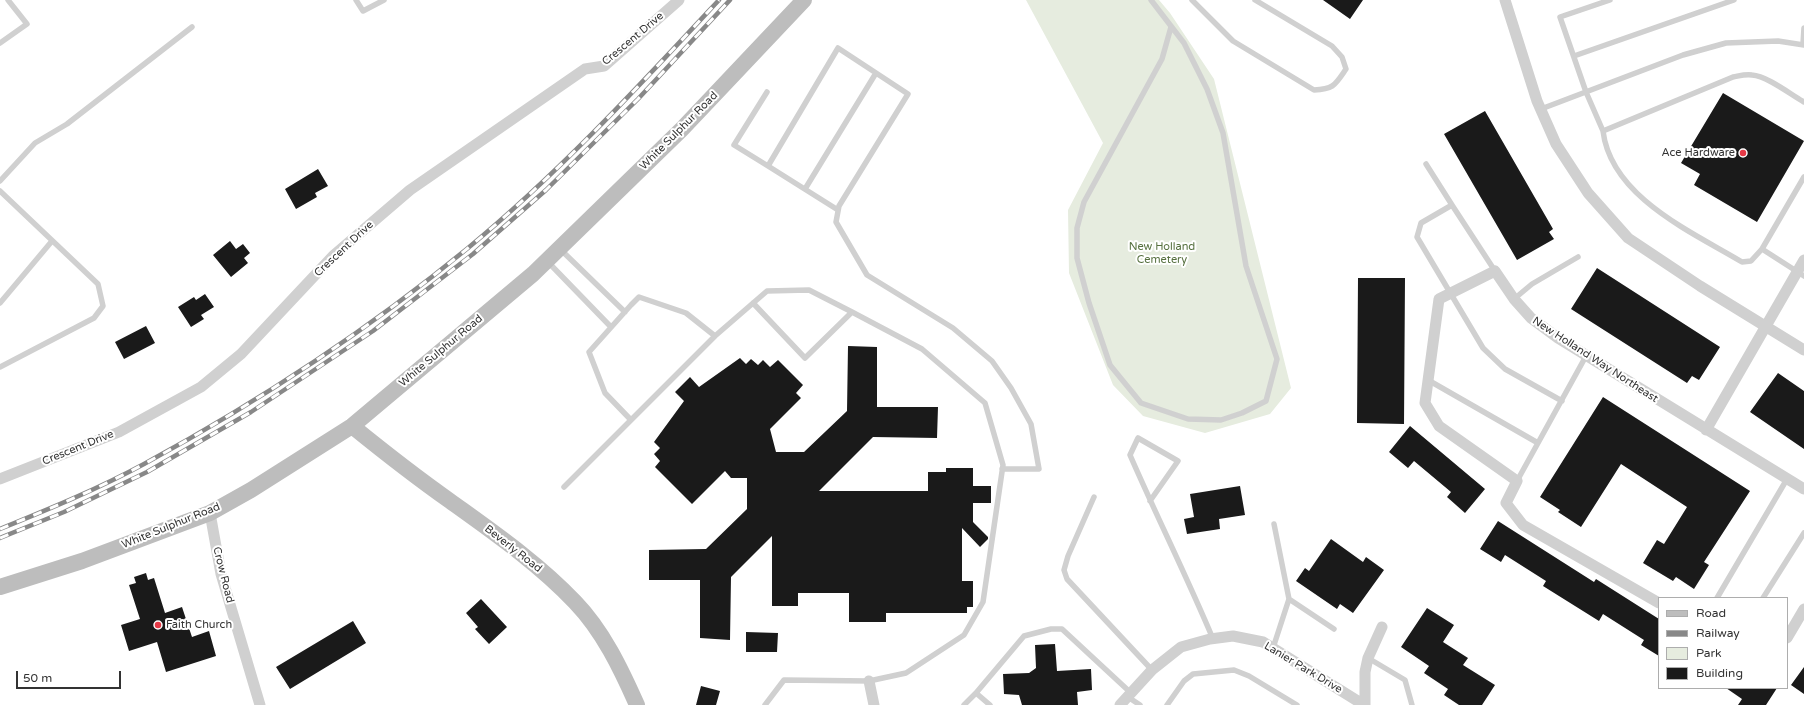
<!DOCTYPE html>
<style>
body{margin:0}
#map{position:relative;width:1804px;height:705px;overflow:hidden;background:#fff;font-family:"Varela Round",sans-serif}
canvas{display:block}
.legend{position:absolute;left:1658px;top:597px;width:130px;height:92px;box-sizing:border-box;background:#fff;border:1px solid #adadad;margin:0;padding:5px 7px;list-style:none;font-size:12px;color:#333}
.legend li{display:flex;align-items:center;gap:8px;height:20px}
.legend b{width:20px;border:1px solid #adadad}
.scale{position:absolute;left:16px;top:671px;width:105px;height:18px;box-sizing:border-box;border:2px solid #333;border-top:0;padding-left:5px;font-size:12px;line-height:14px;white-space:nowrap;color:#333;-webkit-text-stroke:3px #fff;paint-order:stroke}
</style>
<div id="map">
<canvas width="1804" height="705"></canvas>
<ul class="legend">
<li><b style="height:5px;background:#bdbdbd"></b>Road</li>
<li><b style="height:5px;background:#888"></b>Railway</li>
<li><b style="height:11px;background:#e6ecdf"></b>Park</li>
<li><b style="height:11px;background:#1a1a1a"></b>Building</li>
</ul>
<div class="scale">50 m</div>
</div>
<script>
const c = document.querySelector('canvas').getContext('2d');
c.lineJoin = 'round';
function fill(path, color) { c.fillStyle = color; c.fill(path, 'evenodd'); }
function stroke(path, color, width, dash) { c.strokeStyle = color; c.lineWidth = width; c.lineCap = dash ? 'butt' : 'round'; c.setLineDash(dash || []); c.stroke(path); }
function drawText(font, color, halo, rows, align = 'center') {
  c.font = font + ' "Varela Round",sans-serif'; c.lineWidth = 4; c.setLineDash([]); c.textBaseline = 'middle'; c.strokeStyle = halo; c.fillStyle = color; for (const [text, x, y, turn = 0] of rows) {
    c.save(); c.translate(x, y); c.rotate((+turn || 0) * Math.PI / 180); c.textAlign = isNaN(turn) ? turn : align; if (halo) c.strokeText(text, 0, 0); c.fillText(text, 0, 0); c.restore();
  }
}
fill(new Path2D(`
 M 1026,0 L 1159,0 L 1170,13 L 1214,79 L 1291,388 L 1270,414 L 1205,433 L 1143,416 L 1113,385 L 1069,273 L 1068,210 L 1103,143 Z`), '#e6ecdf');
fill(new Path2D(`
 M 1323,0 L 1363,0 L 1350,19 Z
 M 1723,93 L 1804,141 L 1757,222 L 1694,185 L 1700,174 L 1681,163 Z
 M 1485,111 L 1553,229 L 1549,232 L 1554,239 L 1517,260 L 1444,134 Z
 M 318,169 L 328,186 L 315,193 L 317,197 L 296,209 L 285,189 Z
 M 230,241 L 236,249 L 243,244 L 250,253 L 244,258 L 248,263 L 231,277 L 213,255 Z
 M 1597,268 L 1720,347 L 1699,380 L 1692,376 L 1687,383 L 1571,309 Z
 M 1358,278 L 1405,278 L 1404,424 L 1357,423 Z
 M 205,294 L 214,307 L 201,315 L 204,319 L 191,327 L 178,307 L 194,297 L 196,300 Z
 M 146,326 L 155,343 L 124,359 L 115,342 Z
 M 848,346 L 877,347 L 877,407 L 938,407 L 937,438 L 873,437 L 819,491 L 928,491 L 928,472 L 946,472 L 946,468 L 973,468 L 973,486 L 991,486 L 991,503 L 973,503 L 973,522 L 988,537 L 988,539 L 980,547 L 962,528 L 962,581 L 973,581 L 973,607 L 967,607 L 967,613 L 886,613 L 886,622 L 849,622 L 849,593 L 798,593 L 798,606 L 772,606 L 772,536 L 731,577 L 730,640 L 700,638 L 700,580 L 649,580 L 649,550 L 706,549 L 747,509 L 747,478 L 731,478 L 725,471 L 692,504 L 655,467 L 660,461 L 654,454 L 660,448 L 654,442 L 684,401 L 675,392 L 690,377 L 699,387 L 740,358 L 746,364 L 751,359 L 758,365 L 763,360 L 770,367 L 778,360 L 803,385 L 796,393 L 801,398 L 770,429 L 776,452 L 804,452 L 847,411 Z
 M 1778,373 L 1804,391 L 1804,449 L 1750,412 Z
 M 1603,397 L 1750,491 L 1704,562 L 1709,565 L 1694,589 L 1676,577 L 1673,581 L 1643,563 L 1657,540 L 1664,544 L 1687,507 L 1621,464 L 1581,527 L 1558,512 L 1560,510 L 1540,497 Z
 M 1410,426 L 1485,489 L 1465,513 L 1447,497 L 1451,492 L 1414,461 L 1408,468 L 1389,452 Z
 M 1240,486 L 1245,515 L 1219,519 L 1220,529 L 1187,534 L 1184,519 L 1194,517 L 1190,494 Z
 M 1498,521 L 1594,582 L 1596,579 L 1659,619 L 1659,656 L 1641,645 L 1644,640 L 1603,614 L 1599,621 L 1543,586 L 1546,581 L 1505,555 L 1501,562 L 1480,549 Z
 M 1331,539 L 1363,562 L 1366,557 L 1384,570 L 1353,613 L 1340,604 L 1337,609 L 1296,581 L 1305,568 L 1309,571 Z
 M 146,573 L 148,580 L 154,578 L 165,613 L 182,607 L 192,637 L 209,631 L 216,656 L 166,672 L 157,642 L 129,651 L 121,625 L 140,619 L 129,585 L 136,583 L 134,577 Z
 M 481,599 L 507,627 L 489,644 L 475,629 L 478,627 L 466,613 Z
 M 1427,608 L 1454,625 L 1443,642 L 1468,658 L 1463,665 L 1495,685 L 1482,705 L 1459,705 L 1444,695 L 1448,689 L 1424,673 L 1429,666 L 1401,647 Z
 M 353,621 L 366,643 L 290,689 L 276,667 Z
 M 746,632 L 778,633 L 777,652 L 746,652 Z
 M 1055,644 L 1057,671 L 1091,669 L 1092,690 L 1077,692 L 1078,705 L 1022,705 L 1019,695 L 1004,694 L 1003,674 L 1029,673 L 1036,668 L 1035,645 Z
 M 1804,667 L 1804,694 L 1791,685 Z
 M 701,686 L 720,691 L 716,705 L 696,705 Z
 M 1726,688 L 1777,688 L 1766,705 L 1738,705 L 1742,699 Z`), '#1a1a1a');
stroke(new Path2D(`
 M 356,0 L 363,11 L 384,0
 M 1151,0 L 1184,43 L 1207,89 L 1223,133 L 1246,266 L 1277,359 L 1266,401 L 1242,413 L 1221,420 L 1188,419 L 1141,403 L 1110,365 L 1089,303 L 1077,258 L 1077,228 L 1084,202 L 1162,59 L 1171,27
 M 1192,0 L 1233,41 L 1314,90 C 1334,89 1335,85 1346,69 L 1342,57 L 1332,46 L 1255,0
 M 0,43 L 27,24 L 8,0
 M 1803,44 L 1804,28
 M 1574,56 L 1734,0
 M 767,92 L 734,145 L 768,166 L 838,48 L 908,94 L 839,206 L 836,222 L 867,275 L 953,328 L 992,361 L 1011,388 L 1031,424 L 1039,469 L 1002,469
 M 1804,102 C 1790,94 1767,76 1752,75 C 1745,74 1739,76 1733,77 L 1603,131 C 1611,197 1692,232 1742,262 L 1751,261 L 1762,249 L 1804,276
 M 1541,109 L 1683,55 L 1726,43 L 1778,41 L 1804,45
 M 1603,131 L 1586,92 L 1560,17 L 1610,0
 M 1426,164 L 1452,205
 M 768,166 L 838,210
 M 0,181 L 35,143 L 67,124 L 192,27
 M 805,189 L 876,73
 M 0,191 L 98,284 L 103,306 L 94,318 L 0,367
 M 560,249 L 625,312
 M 1762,249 L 1804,177
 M 547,261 L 611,327
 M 1495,271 L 1452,205 L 1421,223 L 1417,237 L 1483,348 L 1505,369 L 1562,401
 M 1514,299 L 1532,284 L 1578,257
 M 0,303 L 52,241
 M 753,303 L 805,358 L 852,312
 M 1428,380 L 1538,443
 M 631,420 L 605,393 L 589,352 L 631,305 L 639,297 L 686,313 L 715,336
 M 1517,481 L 1586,356
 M 564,487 L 715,336 L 767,291 L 809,290 L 852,312 L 922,349 L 985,403 L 1003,465 L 983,602 L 964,635 L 906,673 L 869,681 L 784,680 L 765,705
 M 1094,497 L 1068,556 L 1064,570 L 1067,579 L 1152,670
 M 1150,501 L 1178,461 L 1138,438 L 1130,455 C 1157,517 1187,577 1213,639
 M 1274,524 L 1289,599
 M 1717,598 L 1787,479
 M 1763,598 L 1804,533
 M 1273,648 L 1289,599 L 1334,629
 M 1368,658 L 1405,680 L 1412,705
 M 976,693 L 1024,636 L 1051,629 L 1062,629 L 1131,693
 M 1128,697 L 1140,705
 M 964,705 L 976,693 L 990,705
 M 1167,705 L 1184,681 L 1193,674 L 1234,670 L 1249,676 L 1297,705`), '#d0d0d0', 5.5);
stroke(new Path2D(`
 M 1505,0 L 1537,101 L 1556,144 L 1588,193 L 1628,238 L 1700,286 L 1804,350
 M 1706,430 L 1804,260
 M 0,479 L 119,432 L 201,387 L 241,354 L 333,256 L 410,190 L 585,69 L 604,66 L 679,0
 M 210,513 L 221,574 L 260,705
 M 1659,603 L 1523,525 L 1506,503 L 1517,481 L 1439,426 L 1425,403 L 1439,299 L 1495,271 L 1514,299 L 1531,318 L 1558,338 L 1804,489
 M 1787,638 L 1804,609
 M 869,681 L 874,705
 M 1120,705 L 1152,670 L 1181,647 L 1210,639 L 1233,636 L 1263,642 L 1364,705
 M 1365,705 L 1365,672 L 1368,658 L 1382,627`), '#d0d0d0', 11);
stroke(new Path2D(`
 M 352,426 C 384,452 416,477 450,501 C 493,532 538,563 575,602 C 603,631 621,669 637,705
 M 0,587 L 82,561 L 210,513 L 251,490 L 352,426 L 533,274 L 682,129 L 804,0`), '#bdbdbd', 16);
const rail = new Path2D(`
 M 0,529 C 49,509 98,489 144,464 C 258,402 368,330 468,248 C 559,173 639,86 719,0
 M 0,538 L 64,512 L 147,472 L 251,412 L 373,331 L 473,254 L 546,190 L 638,99 L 730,0`);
stroke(rail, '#888', 4.5);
stroke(rail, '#fff', 3, [9]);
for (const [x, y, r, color] of [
 [1743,153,4,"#e63946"],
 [158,625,4,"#e63946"]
]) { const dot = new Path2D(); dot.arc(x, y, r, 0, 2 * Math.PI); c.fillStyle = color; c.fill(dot); stroke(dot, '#fff', 1.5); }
drawText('11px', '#333', '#fff', [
 ["Crescent Drive",633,39,-40],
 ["White Sulphur Road",679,131,-45],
 ["Crescent Drive",344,249,-43],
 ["White Sulphur Road",441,351,-40],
 ["New Holland Way Northeast",1595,360,33],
 ["Crescent Drive",78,448,-22],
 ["White Sulphur Road",171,526,-22],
 ["Beverly Road",513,549,38],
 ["Crow Road",223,575,76],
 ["Lanier Park Drive",1303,668,31]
]);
drawText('11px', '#333', '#fff', [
 ["Ace Hardware",1735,153],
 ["Faith Church",166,625,"left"]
], 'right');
drawText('11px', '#56703f', '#fff', [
 ["New Holland",1162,247],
 ["Cemetery",1162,260]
]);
</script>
